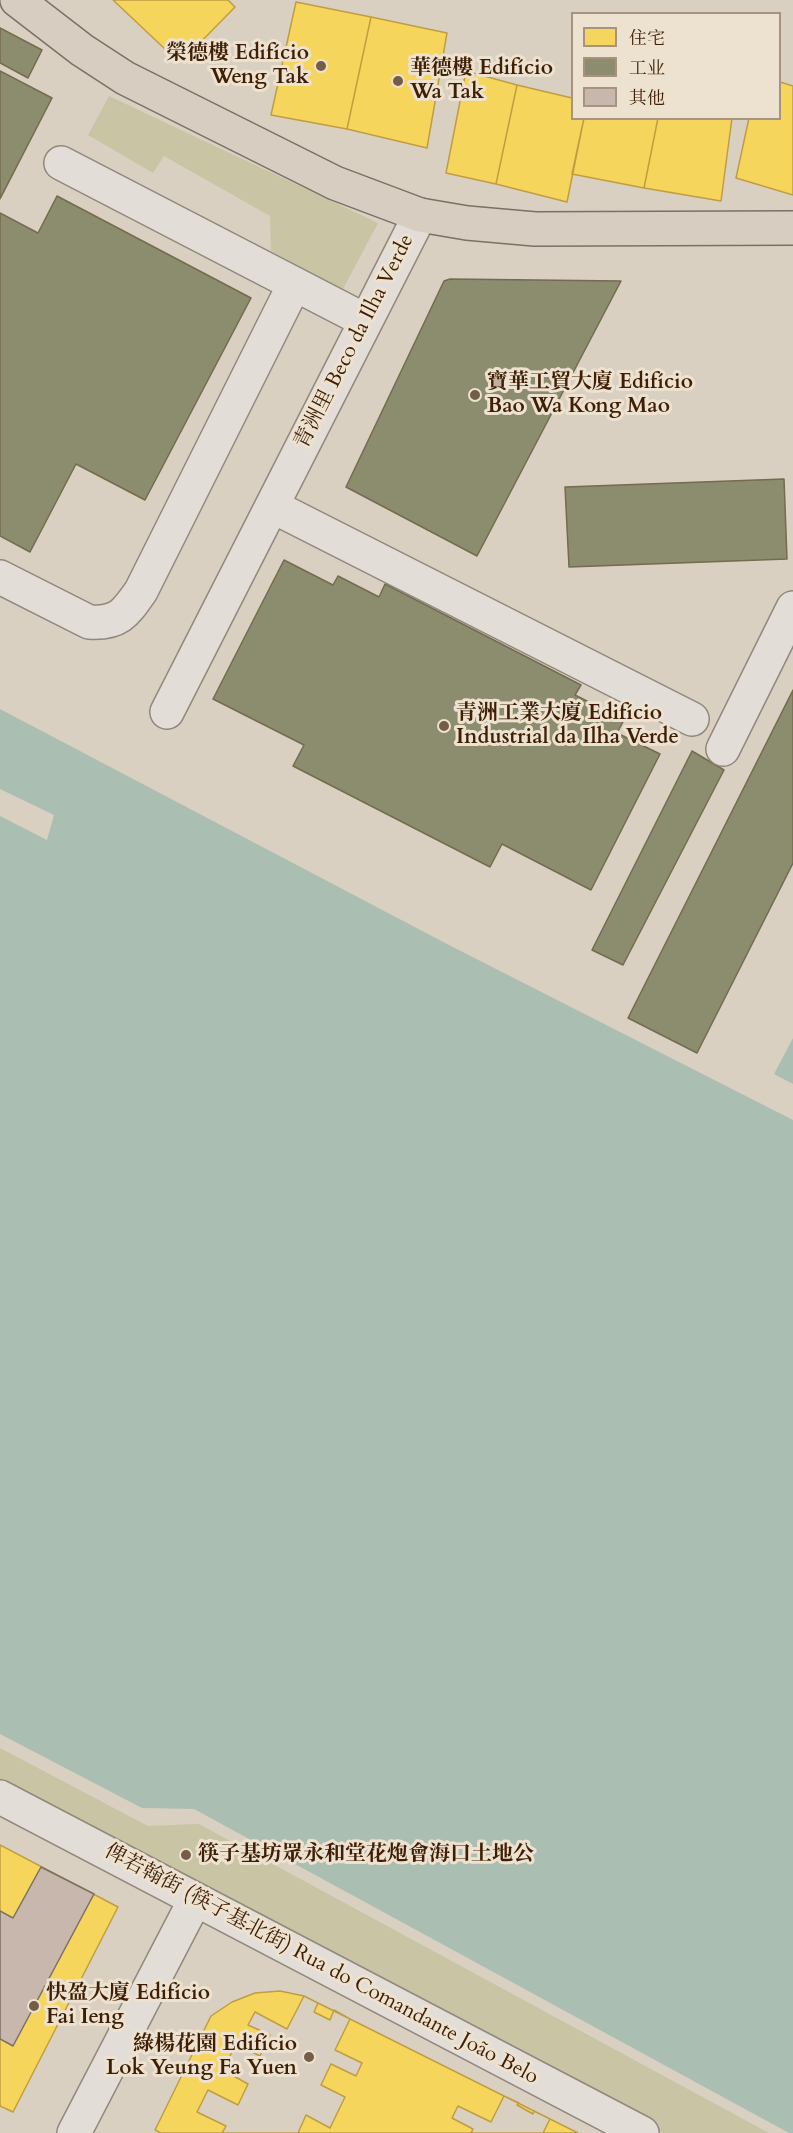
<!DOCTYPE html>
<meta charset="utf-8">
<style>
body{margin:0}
#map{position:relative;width:793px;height:2133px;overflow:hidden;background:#dad0c2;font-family:Cardo,"Noto Serif SC",serif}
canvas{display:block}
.legend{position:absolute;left:571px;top:12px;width:210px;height:108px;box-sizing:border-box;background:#ede1d0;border:2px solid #a7937f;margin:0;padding:8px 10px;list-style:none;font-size:18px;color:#3e1f05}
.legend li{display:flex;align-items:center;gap:12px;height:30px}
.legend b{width:30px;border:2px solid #a7937f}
</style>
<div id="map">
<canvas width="793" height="2133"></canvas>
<ul class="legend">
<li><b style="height:16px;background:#f6d55c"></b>住宅</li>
<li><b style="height:16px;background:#8c8c6e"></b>工业</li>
<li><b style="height:16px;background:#c8b7ad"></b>其他</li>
</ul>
</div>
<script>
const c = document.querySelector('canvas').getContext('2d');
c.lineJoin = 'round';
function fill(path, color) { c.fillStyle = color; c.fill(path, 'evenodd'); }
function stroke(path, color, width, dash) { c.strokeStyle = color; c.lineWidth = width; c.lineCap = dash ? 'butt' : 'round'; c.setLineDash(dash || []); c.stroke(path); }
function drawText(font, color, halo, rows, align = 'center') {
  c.font = font + ' Cardo,"Noto Serif SC",serif'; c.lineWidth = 6; c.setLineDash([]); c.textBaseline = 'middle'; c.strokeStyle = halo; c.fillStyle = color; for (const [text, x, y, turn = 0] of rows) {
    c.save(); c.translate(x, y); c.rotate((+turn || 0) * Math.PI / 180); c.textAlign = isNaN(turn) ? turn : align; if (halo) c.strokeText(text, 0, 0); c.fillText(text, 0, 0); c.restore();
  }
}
fill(new Path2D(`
 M 109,96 L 378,223 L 342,291 L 271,251 L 270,216 L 164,156 L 153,173 L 88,135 Z
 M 0,1748 L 148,1826 L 199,1824 L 769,2133 L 663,2133 L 0,1784 Z`), '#c8c4a4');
fill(new Path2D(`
 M 0,709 L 447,944 L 793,1120 L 793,2133 L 789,2133 L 194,1809 L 142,1808 L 0,1734 Z
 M 793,1038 L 793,1084 L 774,1074 Z`), '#aabeb1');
fill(new Path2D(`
 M 0,789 L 54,815 L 47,840 L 0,816 Z`), '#dad0c2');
const homes = new Path2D(`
 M 113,0 L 228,0 L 235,7 L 188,55 L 173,42 L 165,49 Z
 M 296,2 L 371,17 L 347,129 L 271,115 Z
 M 371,17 L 447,33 L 427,148 L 347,129 Z
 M 466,71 L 517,85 L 496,184 L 446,173 Z
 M 780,82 L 793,86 L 793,195 L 736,178 L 749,118 L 780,118 Z
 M 517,85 L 572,98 L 572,118 L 584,118 L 567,202 L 496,184 Z
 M 584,118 L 658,118 L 644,188 L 572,174 Z
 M 658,118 L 732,118 L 721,201 L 644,188 Z
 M 0,1845 L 118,1907 L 13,2112 L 0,2106 Z
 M 280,1991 L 304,1996 L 578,2133 L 161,2133 L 155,2130 L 211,2016 L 232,2002 L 255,1993 Z
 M 304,1996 L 318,2003 L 314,2012 L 330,2020 L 334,2010 L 350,2019 L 335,2050 L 362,2063 L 356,2076 L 331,2064 L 321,2085 L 345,2097 L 330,2128 L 306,2115 L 298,2133 L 222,2133 L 226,2126 L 197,2112 L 208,2090 L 238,2105 L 248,2084 L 223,2070 L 236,2044 L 260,2056 L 270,2035 L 248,2025 L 255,2012 L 287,2029 Z
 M 504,2096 L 519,2103 L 517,2105 L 533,2114 L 534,2111 L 550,2119 L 543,2133 L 471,2133 L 473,2129 L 452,2118 L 458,2106 L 491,2122 Z`);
fill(homes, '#f6d55c');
stroke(homes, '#bf9e42', 1.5);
const industry = new Path2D(`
 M 0,28 L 42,50 L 28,78 L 0,63 Z
 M 0,71 L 52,98 L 0,199 Z
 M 57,196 L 251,298 L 145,500 L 76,464 L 30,552 L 0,536 L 0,213 L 38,233 Z
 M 450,279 L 621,281 L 477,556 L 346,487 L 444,281 Z
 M 784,479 L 787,559 L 569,567 L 565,487 Z
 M 284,560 L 333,585 L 338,576 L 379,597 L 385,584 L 581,685 L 575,695 L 624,720 L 617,733 L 660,754 L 591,890 L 502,844 L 490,867 L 293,766 L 304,745 L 213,699 Z
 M 793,690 L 793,863 L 697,1053 L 628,1018 Z
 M 692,751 L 724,770 L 623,965 L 592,950 Z`);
fill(industry, '#8c8c6e');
stroke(industry, '#756b4e', 1.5);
const building = new Path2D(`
 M 41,1867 L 94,1894 L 13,2046 L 0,2039 L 0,1911 L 13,1918 Z`);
fill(building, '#c8b7ad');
stroke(building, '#7a7064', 1.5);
const minor = new Path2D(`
 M 61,163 L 366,321
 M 272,506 L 692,719
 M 0,577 L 89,622 C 118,624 125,614 141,591 L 294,285
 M 167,712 L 420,215
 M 723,749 L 793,608
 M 0,1797 L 642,2133
 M 74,2133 L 195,1900`);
const major = new Path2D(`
 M 17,0 L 82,50 L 125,78 L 335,183 L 420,215 L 467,223 L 535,229 L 793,228`);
stroke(minor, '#91887d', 36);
stroke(major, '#7a7064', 36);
stroke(minor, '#e2ddd6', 33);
stroke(major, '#d7cdc1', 33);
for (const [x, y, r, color] of [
 [321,66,6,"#755d47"],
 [398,81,6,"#755d47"],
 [475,395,6,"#755d47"],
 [444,726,6,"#755d47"],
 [186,1855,6,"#755d47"],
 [34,2006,6,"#755d47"],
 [309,2057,6,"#755d47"]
]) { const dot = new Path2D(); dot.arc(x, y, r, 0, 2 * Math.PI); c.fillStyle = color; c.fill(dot); stroke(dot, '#ede1d0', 2); }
drawText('bold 21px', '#3e1f05', '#ede1d0', [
 ["榮德樓 Edifício",309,54,"right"],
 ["Weng Tak",309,78,"right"],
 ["華德樓 Edifício",410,69],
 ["Wa Tak",410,93],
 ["寶華工貿大廈 Edifício",487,383],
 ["Bao Wa Kong Mao",487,407],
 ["青洲工業大廈 Edifício",456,714],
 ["Industrial da Ilha Verde",456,738],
 ["筷子基坊眾永和堂花炮會海口土地公",198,1855],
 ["快盈大廈 Edifício",46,1994],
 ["Fai Ieng",46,2018],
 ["綠楊花園 Edifício",297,2045,"right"],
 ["Lok Yeung Fa Yuen",297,2069,"right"]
], 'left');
drawText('21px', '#3e1f05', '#ede1d0', [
 ["青洲里 Beco da Ilha Verde",355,342,-63],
 ["俾若翰街 (筷子基北街) Rua do Comandante João Belo",321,1965,28]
]);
</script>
